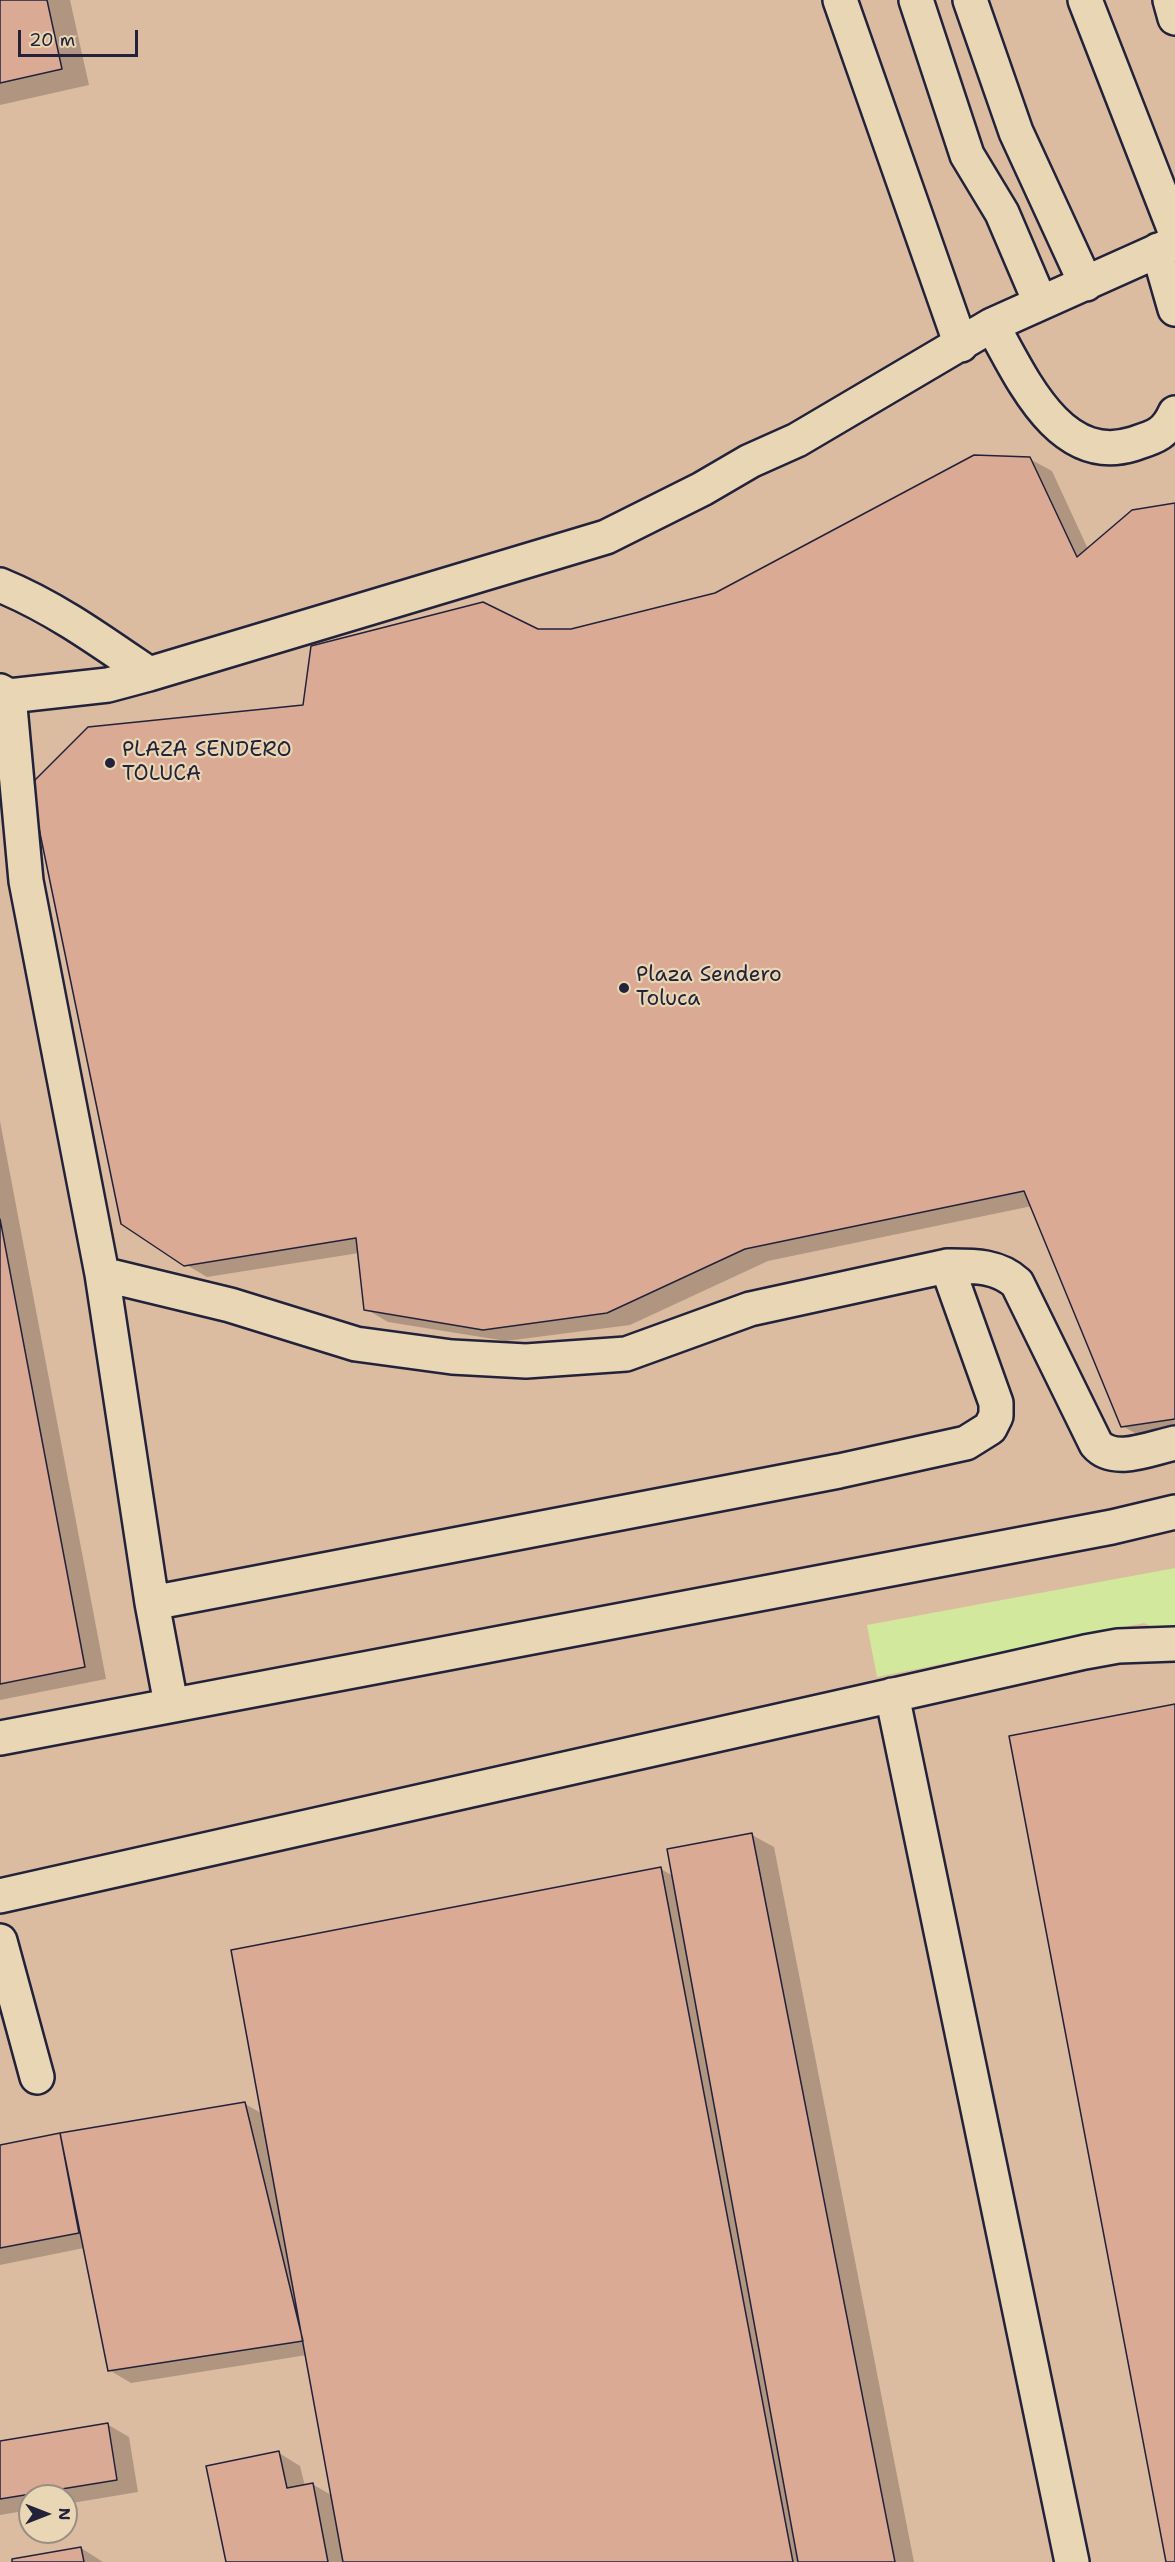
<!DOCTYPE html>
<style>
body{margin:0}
#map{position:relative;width:1175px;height:2562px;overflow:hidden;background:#e8ccac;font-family:"Shantell Sans",sans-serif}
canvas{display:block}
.north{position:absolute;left:18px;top:2484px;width:60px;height:60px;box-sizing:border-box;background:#e8d6b4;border:2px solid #998e84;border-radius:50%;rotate:90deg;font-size:16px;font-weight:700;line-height:24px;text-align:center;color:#22223b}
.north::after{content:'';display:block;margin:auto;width:21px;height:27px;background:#22223b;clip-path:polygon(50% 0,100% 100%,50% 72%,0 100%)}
.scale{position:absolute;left:18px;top:30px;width:120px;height:27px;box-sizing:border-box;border:3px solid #22223b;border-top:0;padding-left:8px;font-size:18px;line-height:21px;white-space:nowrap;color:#22223b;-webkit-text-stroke:4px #e8d6b4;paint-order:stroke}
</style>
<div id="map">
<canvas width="1175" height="2562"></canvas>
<div class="north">N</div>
<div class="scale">20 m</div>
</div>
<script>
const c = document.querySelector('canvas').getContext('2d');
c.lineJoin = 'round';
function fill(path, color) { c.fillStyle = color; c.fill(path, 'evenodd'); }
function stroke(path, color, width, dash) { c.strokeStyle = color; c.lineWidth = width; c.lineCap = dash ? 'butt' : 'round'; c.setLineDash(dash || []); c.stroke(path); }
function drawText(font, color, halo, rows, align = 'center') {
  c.font = font + ' "Shantell Sans",sans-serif'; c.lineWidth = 4.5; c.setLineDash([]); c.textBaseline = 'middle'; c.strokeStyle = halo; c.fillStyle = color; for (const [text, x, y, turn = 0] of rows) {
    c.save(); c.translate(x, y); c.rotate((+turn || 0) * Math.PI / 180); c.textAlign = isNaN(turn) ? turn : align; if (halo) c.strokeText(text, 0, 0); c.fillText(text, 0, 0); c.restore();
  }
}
fill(new Path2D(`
 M 0,0 L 1175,0 L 1175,2562 L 0,2562 ZM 30,2496 L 66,2496 L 66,2532 L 30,2532 Z`), '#dcbca1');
fill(new Path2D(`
 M 1175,1568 L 1175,1638 L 1144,1623 L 877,1677 L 867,1625 Z`), '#d1e89d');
fill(new Path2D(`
 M 0,0 L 70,0 L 89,85 L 0,105 Z
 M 1030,459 L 1052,471 L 1088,549 L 1175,504 L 1175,1434 L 1144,1438 L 1122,1426 L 1032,1206 L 768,1261 L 630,1325 L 506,1341 L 388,1322 L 366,1309 L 359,1253 L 207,1277 L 185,1264 L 305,706 L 538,631 L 572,631 L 716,595 Z
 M 0,1121 L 106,1679 L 0,1700 Z
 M 752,1835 L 774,1847 L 914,2562 L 227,2562 L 279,2453 L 300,2466 L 305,2486 L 312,2484 L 333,2496 L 307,2355 L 131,2383 L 109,2370 L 84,2248 L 0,2265 L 0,2146 L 245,2104 L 263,2114 L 661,1869 L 673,1876 Z
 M 107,2424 L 129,2437 L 138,2492 L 66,2504 L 66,2496 L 30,2496 L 30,2510 L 0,2515 L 0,2442 Z
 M 81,2548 L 103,2562 L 14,2562 Z`), '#0003');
const building = new Path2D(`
 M 0,0 L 47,0 L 62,69 L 0,83 Z
 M 974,455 L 1030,457 L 1077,557 L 1132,510 L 1175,503 L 1175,1419 L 1121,1427 L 1024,1191 L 745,1249 L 607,1313 L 483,1330 L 364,1310 L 356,1238 L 184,1266 L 121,1224 L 30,785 L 88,727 L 303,705 L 311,646 L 483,602 L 538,629 L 571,629 L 715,593 Z
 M 0,1219 L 85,1667 L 0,1684 Z
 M 1175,1704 L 1175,2562 L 1166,2562 L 1009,1736 Z
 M 752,1833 L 895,2562 L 798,2562 L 667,1849 Z
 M 661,1867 L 793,2562 L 343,2562 L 231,1950 Z
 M 245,2102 L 303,2341 L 108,2371 L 60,2133 Z
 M 60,2133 L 79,2233 L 0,2248 L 0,2145 Z
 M 108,2423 L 117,2480 L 0,2499 L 0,2441 Z
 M 279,2451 L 287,2488 L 313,2483 L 328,2562 L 226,2562 L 206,2466 Z
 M 81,2547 L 84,2562 L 12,2562 L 12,2559 Z`);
fill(building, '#dbaa94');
stroke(building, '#22223b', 1.5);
const minor = new Path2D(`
 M 840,0 L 961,345
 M 916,0 L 967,155 L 1002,213 L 1040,302
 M 970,0 L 1016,132 L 1086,284
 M 1085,0 L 1175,231
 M 1170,0 L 1175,18
 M 1158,250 L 1175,309
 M 992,325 C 1021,376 1059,467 1133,444 C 1154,437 1165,435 1175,413
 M 0,585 C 54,607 101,641 149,674
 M 0,691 L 9,696 L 108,685 L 149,674 L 606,537 L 702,489 L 750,461 L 797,440 L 992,325 L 1175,243
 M 9,696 L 26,881 L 102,1274 L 230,1305 L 356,1344 L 452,1357 L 526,1361 L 626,1354 L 750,1309 L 947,1266 C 973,1266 997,1265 1017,1283 L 1096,1444 C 1114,1465 1151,1448 1175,1443
 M 102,1274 L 152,1603 L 171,1704
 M 152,1603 L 839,1471 L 966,1443 L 990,1428 L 996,1416 L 996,1403 L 947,1266
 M 892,1695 L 1072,2562
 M 0,1738 L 1112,1527 L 1175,1512
 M 0,1896 L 1085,1652 L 1118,1646 L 1175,1644
 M 0,1941 L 37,2077`);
stroke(minor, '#22223b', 38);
stroke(minor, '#e8d6b4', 33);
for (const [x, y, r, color] of [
 [110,763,6,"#22223b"],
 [624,988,6,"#22223b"]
]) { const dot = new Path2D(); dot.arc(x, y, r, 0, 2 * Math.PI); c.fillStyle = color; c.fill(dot); stroke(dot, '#e8d6b4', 2); }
drawText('21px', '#22223b', '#e8d6b4', [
 ["PLAZA SENDERO",122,751],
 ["TOLUCA",122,775],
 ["Plaza Sendero",636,976],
 ["Toluca",636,1000]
], 'left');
</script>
